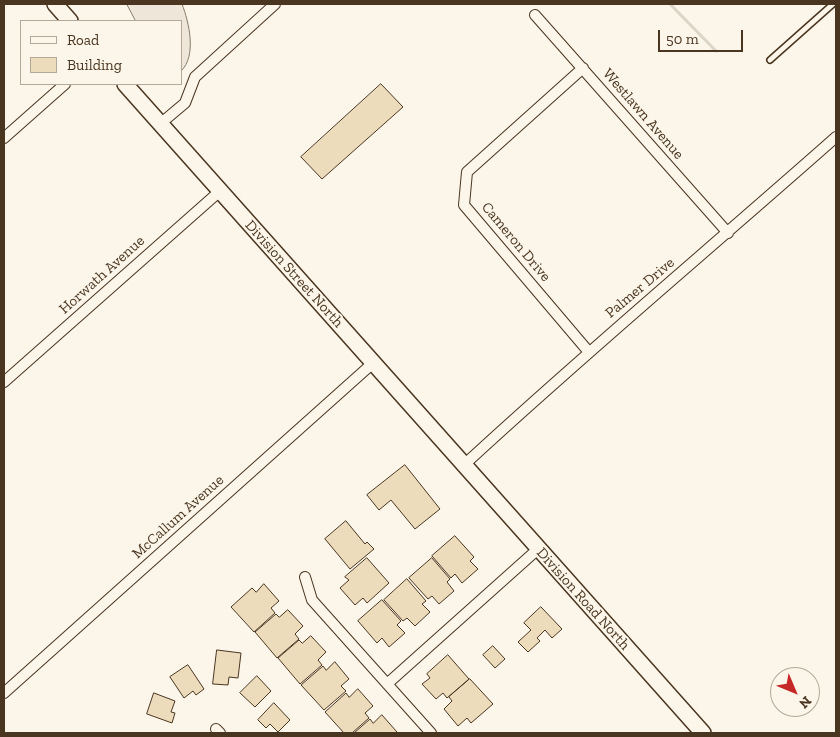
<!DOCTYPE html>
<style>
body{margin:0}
#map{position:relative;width:840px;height:737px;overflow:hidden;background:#fbf6e9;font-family:"Zilla Slab",serif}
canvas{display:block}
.frame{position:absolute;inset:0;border:5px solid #4a3520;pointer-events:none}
.legend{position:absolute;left:20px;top:20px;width:162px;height:65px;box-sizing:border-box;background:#fbf6e9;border:1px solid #b4a999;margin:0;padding:6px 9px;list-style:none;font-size:15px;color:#4a3520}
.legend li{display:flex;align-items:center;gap:10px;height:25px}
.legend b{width:25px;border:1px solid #b4a999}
.north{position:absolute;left:770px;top:667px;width:50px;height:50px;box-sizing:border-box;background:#fbf6e9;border:1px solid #b4a999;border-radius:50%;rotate:135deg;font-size:14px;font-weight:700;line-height:20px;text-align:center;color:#4a3520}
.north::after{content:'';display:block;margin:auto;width:18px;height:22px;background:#c62828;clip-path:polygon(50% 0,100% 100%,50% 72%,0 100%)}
.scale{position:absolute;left:658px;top:30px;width:85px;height:22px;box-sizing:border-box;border:2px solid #4a3520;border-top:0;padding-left:6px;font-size:15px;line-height:18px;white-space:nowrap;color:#4a3520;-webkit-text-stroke:4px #fbf6e9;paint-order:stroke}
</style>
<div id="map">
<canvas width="840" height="737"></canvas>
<div class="frame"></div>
<ul class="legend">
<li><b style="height:6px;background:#fbf6e9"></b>Road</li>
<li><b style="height:14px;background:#ecdcbc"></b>Building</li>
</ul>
<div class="north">N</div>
<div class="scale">50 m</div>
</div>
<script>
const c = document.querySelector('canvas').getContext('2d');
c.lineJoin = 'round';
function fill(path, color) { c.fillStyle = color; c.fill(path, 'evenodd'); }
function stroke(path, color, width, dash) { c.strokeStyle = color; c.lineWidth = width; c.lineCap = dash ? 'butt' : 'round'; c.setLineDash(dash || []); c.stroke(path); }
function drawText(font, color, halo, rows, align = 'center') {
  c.font = font + ' "Zilla Slab",serif'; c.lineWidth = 4; c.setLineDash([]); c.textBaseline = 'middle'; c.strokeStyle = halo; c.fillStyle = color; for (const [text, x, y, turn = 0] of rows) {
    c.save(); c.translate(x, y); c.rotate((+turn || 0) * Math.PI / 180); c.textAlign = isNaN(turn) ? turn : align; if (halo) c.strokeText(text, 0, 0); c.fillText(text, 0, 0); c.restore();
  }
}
const green = new Path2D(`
 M 127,4 L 182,4 C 189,22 197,56 181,71 L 181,21 L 136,21 Z`);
fill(green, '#ede6d9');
stroke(green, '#887966', 1);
stroke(new Path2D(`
 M 670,4 L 716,51`), '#dcd4c6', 3);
const building = new Path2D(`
 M 381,84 L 403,107 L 322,179 L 301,157 Z
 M 405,465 L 440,509 L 415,529 L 391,500 L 379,510 L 367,495 Z
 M 346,521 L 365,544 L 367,542 L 374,549 L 350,569 L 325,539 Z
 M 455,536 L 474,557 L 470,561 L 478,569 L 462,583 L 455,574 L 451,578 L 432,556 Z
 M 367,558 L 389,583 L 367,603 L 363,598 L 355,605 L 340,588 L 349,580 L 345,577 Z
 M 432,558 L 450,579 L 447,582 L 454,591 L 439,604 L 432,596 L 428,599 L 409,578 Z
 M 407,579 L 426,601 L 422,604 L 430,612 L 415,626 L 407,618 L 403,621 L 384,600 Z
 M 264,584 L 279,601 L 271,608 L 275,613 L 254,632 L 231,607 L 252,588 L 256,592 Z
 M 382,600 L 401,621 L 397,625 L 405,633 L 389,647 L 382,638 L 377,643 L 358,621 Z
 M 541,607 L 562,629 L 552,638 L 545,630 L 537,638 L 540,641 L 528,652 L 518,642 L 531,630 L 524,623 Z
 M 288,610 L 303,626 L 295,634 L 299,639 L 277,658 L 255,632 L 276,614 L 279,617 Z
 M 311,636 L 326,652 L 318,660 L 322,665 L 300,684 L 278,658 L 299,640 L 302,643 Z
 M 493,646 L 505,659 L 495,668 L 483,655 Z
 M 217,650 L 241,653 L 238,678 L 229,677 L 228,685 L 213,684 Z
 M 448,655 L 469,679 L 447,698 L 443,693 L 436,699 L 422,684 L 430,678 L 427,674 Z
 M 335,662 L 349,679 L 341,686 L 346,691 L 324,710 L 301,685 L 323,666 L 326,670 Z
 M 188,665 L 204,689 L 196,695 L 193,691 L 184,698 L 170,677 Z
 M 257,676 L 271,691 L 255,707 L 240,693 Z
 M 470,679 L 493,704 L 471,723 L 467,718 L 458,726 L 444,709 L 452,701 L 449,697 Z
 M 358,689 L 373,706 L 365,713 L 369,718 L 352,733 L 344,733 L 325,712 L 346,693 L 349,697 Z
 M 154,693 L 175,701 L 171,712 L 175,713 L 172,723 L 147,714 Z
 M 274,703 L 290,720 L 278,732 L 270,724 L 266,728 L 258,720 Z
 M 382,715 L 397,732 L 395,733 L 354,733 L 370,719 L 373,723 Z`);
fill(building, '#ecdcbc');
stroke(building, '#4a3520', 1);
const service = new Path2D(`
 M 770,60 L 833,4`);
const minor = new Path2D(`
 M 535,15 L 728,233
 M 583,68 L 467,172 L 464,205 L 588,351
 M 160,124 L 185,103 L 195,77 L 275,4
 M 4,138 L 65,84
 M 4,382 L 220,191
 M 465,464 C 586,352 713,246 836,137
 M 305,577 L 312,600 L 431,733
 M 387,684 L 538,549
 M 4,693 L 373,363
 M 216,729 L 220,733`);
const secondary = new Path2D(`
 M 55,4 L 70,21
 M 125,84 L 703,733`);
stroke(service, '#4a3520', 8);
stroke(minor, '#4a3520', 12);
stroke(secondary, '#4a3520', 18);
stroke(service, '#fbf6e9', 5);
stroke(minor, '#fbf6e9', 10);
stroke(secondary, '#fbf6e9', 15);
drawText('15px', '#4a3520', '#fbf6e9', [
 ["Westlawn Avenue",643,114,49],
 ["Cameron Drive",516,242,50],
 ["Division Street North",294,274,48],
 ["Horwath Avenue",102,275,-42],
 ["Palmer Drive",640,288,-40],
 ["McCallum Avenue",178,517,-42],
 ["Division Road North",583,599,48]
]);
</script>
